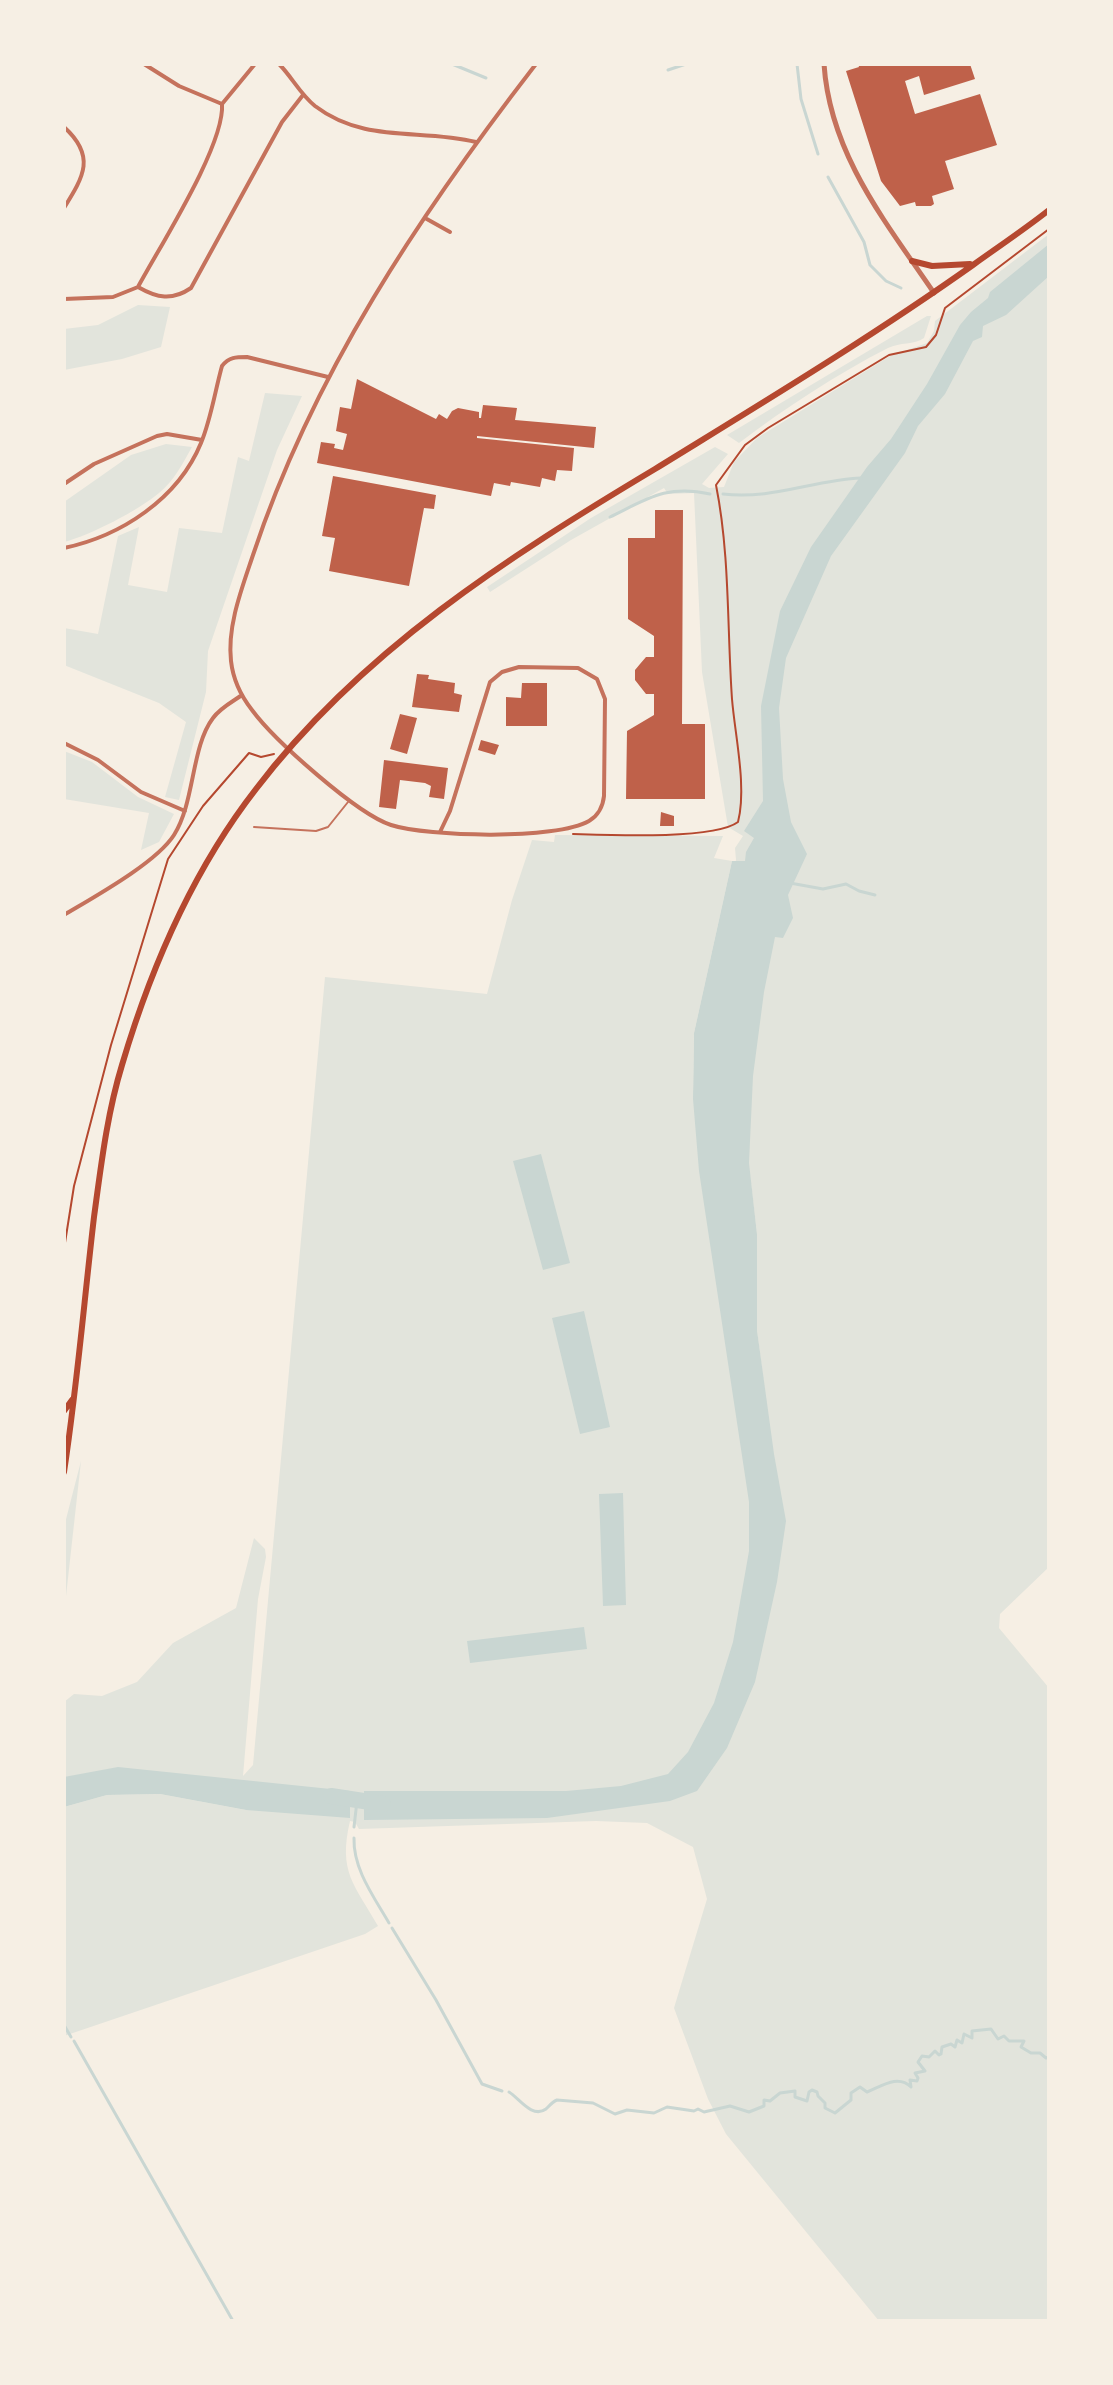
<!DOCTYPE html>
<style>
body{margin:0}
#map{position:relative;width:1113px;height:2385px;overflow:hidden;background:#f6efe4;font-family:"DM Sans",sans-serif}
canvas{display:block}
.frame{position:absolute;inset:0;border:66px solid #f6efe4;pointer-events:none}
</style>
<div id="map">
<canvas width="1113" height="2385"></canvas>
<div class="frame"></div>
</div>
<script>
const c = document.querySelector('canvas').getContext('2d');
c.lineJoin = 'round';
function fill(path, color) { c.fillStyle = color; c.fill(path, 'evenodd'); }
function stroke(path, color, width, dash) { c.strokeStyle = color; c.lineWidth = width; c.lineCap = dash ? 'butt' : 'round'; c.setLineDash(dash || []); c.stroke(path); }
fill(new Path2D(`
 M 1049,234 L 1049,1567 L 1000,1614 L 999,1628 L 1049,1688 L 1049,2321 L 879,2321 L 726,2134 L 708,2099 L 674,2008 L 707,1899 L 693,1847 L 647,1823 L 596,1821 L 359,1829 L 355,1822 L 350,1821 C 338,1872 354,1884 378,1926 L 365,1934 L 64,2036 L 64,1807 L 107,1795 L 160,1794 L 246,1810 L 339,1801 L 64,1788 L 64,1702 L 74,1694 L 102,1696 L 137,1682 L 173,1643 L 236,1608 L 254,1538 L 265,1549 L 266,1557 L 258,1599 L 243,1776 L 253,1765 L 325,977 L 487,994 L 512,900 L 532,840 L 554,842 L 555,835 L 723,836 L 714,858 L 732,861 L 694,1033 L 693,1092 L 717,944 L 736,860 L 735,848 L 743,836 L 728,827 L 702,672 L 694,493 L 668,494 L 664,488 L 571,540 L 490,592 L 487,587 L 591,518 L 715,447 L 728,454 L 702,484 L 709,488 L 724,487 L 734,462 L 757,438 L 890,356 L 927,343 L 934,331 L 935,321 ZM 750,1175 L 757,1234 L 757,1330 L 768,1417 L 756,1374 Z
 M 138,305 L 170,307 L 161,347 L 122,359 L 64,370 L 64,329 L 98,325 Z
 M 927,316 L 931,316 L 924,338 C 914,345 900,342 888,348 C 837,374 785,408 739,443 L 727,435 Z
 M 265,393 L 302,396 L 277,450 L 208,651 L 206,692 L 179,800 L 165,797 L 186,722 L 159,703 L 64,665 L 64,628 L 98,634 L 118,536 L 139,527 L 128,585 L 167,592 L 179,528 L 222,533 L 238,457 L 249,461 Z
 M 166,444 L 192,447 C 183,463 174,481 159,493 C 139,510 89,536 64,542 L 64,502 L 131,455 Z
 M 64,751 L 92,762 L 138,797 L 174,814 L 159,842 L 141,850 L 149,813 L 64,799 Z
 M 81,1461 L 64,1614 L 64,1527 Z`), '#e2e4dc');
fill(new Path2D(`
 M 1049,244 L 1049,276 L 1006,315 L 983,326 L 982,337 L 973,341 L 945,394 L 918,426 L 905,453 L 831,556 L 786,658 L 779,708 L 783,779 L 791,822 L 807,854 L 788,895 L 793,918 L 783,938 L 775,937 L 764,992 L 753,1076 L 749,1163 L 757,1234 L 757,1330 L 774,1454 L 786,1521 L 777,1582 L 755,1682 L 727,1748 L 697,1791 L 670,1801 L 547,1818 L 364,1820 L 364,1791 L 566,1791 L 621,1786 L 668,1774 L 688,1752 L 714,1703 L 733,1642 L 749,1551 L 749,1502 L 699,1171 L 693,1099 L 694,1033 L 732,861 L 745,861 L 746,852 L 754,838 L 744,831 L 763,801 L 761,706 L 780,611 L 811,547 L 867,467 L 891,439 L 927,384 L 960,325 L 971,312 L 988,298 L 990,292 Z
 M 541,1154 L 570,1263 L 543,1270 L 513,1161 Z
 M 584,1311 L 610,1427 L 580,1434 L 552,1318 Z
 M 623,1493 L 626,1605 L 603,1606 L 599,1494 Z
 M 584,1627 L 587,1649 L 470,1663 L 467,1641 Z
 M 118,1767 L 350,1791 L 350,1818 L 246,1810 L 160,1794 L 107,1795 L 64,1807 L 64,1777 Z`), '#c9d6d2');
stroke(new Path2D(`
 M 452,64 L 486,78
 M 797,64 L 801,99 L 818,154
 M 668,70 L 686,64
 M 828,177 L 864,242 L 870,265 L 886,281 L 901,288
 M 723,494 C 771,500 814,480 861,478
 M 610,517 C 647,499 667,484 710,494
 M 790,883 L 823,889 L 846,884 L 859,891 L 875,895
 M 354,1827 L 357,1801
 M 354,1838 C 353,1869 374,1897 389,1923
 M 392,1928 L 436,2000 L 482,2084 L 502,2091
 M 64,2025 L 71,2037
 M 74,2041 L 233,2321
 M 509,2092 C 519,2098 532,2119 546,2109 C 549,2106 552,2102 557,2100 L 593,2103 L 615,2114 L 627,2110 L 654,2113 L 667,2107 L 694,2111 L 698,2109 L 704,2112 L 730,2106 L 749,2112 L 764,2106 L 764,2100 L 770,2101 L 780,2093 L 795,2091 L 795,2097 L 807,2101 L 809,2092 L 812,2090 L 817,2092 L 818,2096 L 825,2103 L 825,2108 L 835,2113 L 851,2100 L 851,2093 L 860,2087 L 867,2092 C 882,2086 898,2074 911,2087 L 910,2080 L 917,2081 L 918,2078 L 915,2073 L 925,2071 L 918,2062 L 922,2056 L 929,2057 L 935,2051 L 939,2055 L 941,2054 L 942,2047 L 951,2044 L 955,2047 L 957,2040 L 962,2043 L 964,2034 L 972,2038 L 972,2031 L 991,2029 L 998,2039 L 1004,2036 L 1009,2041 L 1024,2041 L 1021,2047 L 1031,2053 L 1040,2053 L 1046,2058 L 1049,2057`), '#c9d6d2', 3);
stroke(new Path2D(`
 M 331,1796 L 383,1804`), '#c9d6d2', 16);
fill(new Path2D(`
 M 858,64 L 970,64 L 975,79 L 924,95 L 919,76 L 905,81 L 915,114 L 980,94 L 997,145 L 945,161 L 954,189 L 932,196 L 934,204 L 931,206 L 916,206 L 915,202 L 900,206 L 881,181 L 846,71 L 859,67 Z
 M 357,379 L 436,419 L 439,414 L 447,419 L 452,411 L 458,408 L 479,412 L 479,418 L 481,418 L 483,405 L 517,408 L 515,420 L 596,427 L 594,448 L 477,436 L 477,438 L 574,448 L 572,471 L 557,470 L 555,481 L 542,478 L 540,487 L 511,482 L 510,486 L 494,483 L 491,496 L 317,463 L 321,442 L 335,444 L 334,448 L 343,450 L 347,434 L 336,431 L 340,407 L 351,409 Z
 M 333,476 L 436,495 L 434,509 L 424,508 L 409,586 L 329,571 L 335,538 L 322,536 Z
 M 655,510 L 683,510 L 682,724 L 705,724 L 705,799 L 626,799 L 627,731 L 654,715 L 654,694 L 646,694 L 635,680 L 635,670 L 640,664 L 646,657 L 654,657 L 654,636 L 628,619 L 628,538 L 655,538 Z
 M 417,674 L 429,675 L 428,679 L 455,683 L 454,693 L 462,695 L 459,712 L 412,707 Z
 M 522,683 L 547,683 L 547,726 L 506,726 L 506,697 L 521,698 Z
 M 400,714 L 417,718 L 407,754 L 390,749 Z
 M 481,740 L 499,745 L 495,755 L 478,750 Z
 M 384,760 L 448,768 L 444,799 L 429,797 L 431,786 L 425,783 L 400,780 L 396,809 L 379,807 Z
 M 661,812 L 674,816 L 674,826 L 660,826 Z`), '#bf614a');
stroke(new Path2D(`
 M 573,834 C 606,835 714,840 738,822 C 747,787 735,736 732,699 C 727,628 730,555 716,485 L 745,445 L 768,428 L 889,355 L 926,347 L 936,335 L 945,308 L 1049,229
 M 64,1249 L 74,1186 L 111,1045 L 168,859 L 203,806 L 249,753 L 261,757 L 274,754`), '#b5482f', 2);
stroke(new Path2D(`
 M 254,827 L 316,831 L 328,827 L 348,802`), '#c5725c', 2);
stroke(new Path2D(`
 M 144,64 L 179,86 L 222,104
 M 279,64 C 292,77 300,94 315,106 C 365,144 420,128 476,142
 M 64,127 C 96,156 84,176 64,208
 M 425,218 L 450,232
 M 138,287 C 157,298 172,301 191,288 L 282,122 L 303,95
 M 64,299 L 113,297 L 138,287 C 160,246 225,145 222,104 L 255,64
 M 64,484 L 94,464 L 157,436 L 167,434 L 202,440
 M 64,548 C 121,536 178,499 201,443 C 211,419 215,391 222,366 C 229,357 236,357 247,357 L 328,377
 M 64,743 L 98,760 L 141,792 L 185,811
 M 440,832 L 450,811 L 490,682 L 502,672 L 519,667 L 578,668 L 597,679 L 605,699 L 604,796 C 603,806 598,816 589,821 C 556,840 428,837 391,825 C 357,814 274,740 252,710 C 241,696 233,679 231,661 C 227,626 242,588 253,555 C 313,374 420,214 536,64
 M 64,915 C 94,897 156,863 174,835 C 195,802 191,747 213,718 C 220,708 232,702 242,695`), '#c5725c', 4);
stroke(new Path2D(`
 M 824,64 C 830,154 885,221 934,293`), '#c5725c', 5);
stroke(new Path2D(`
 M 912,261 L 932,266 L 970,264
 M 64,1411 L 72,1400
 M 64,1472 C 77,1387 84,1302 94,1217 C 101,1166 107,1114 122,1065 C 151,967 193,870 256,789 C 361,651 508,557 655,469 C 762,403 870,338 973,265 C 998,247 1025,229 1049,210`), '#b5482f', 6);
</script>
